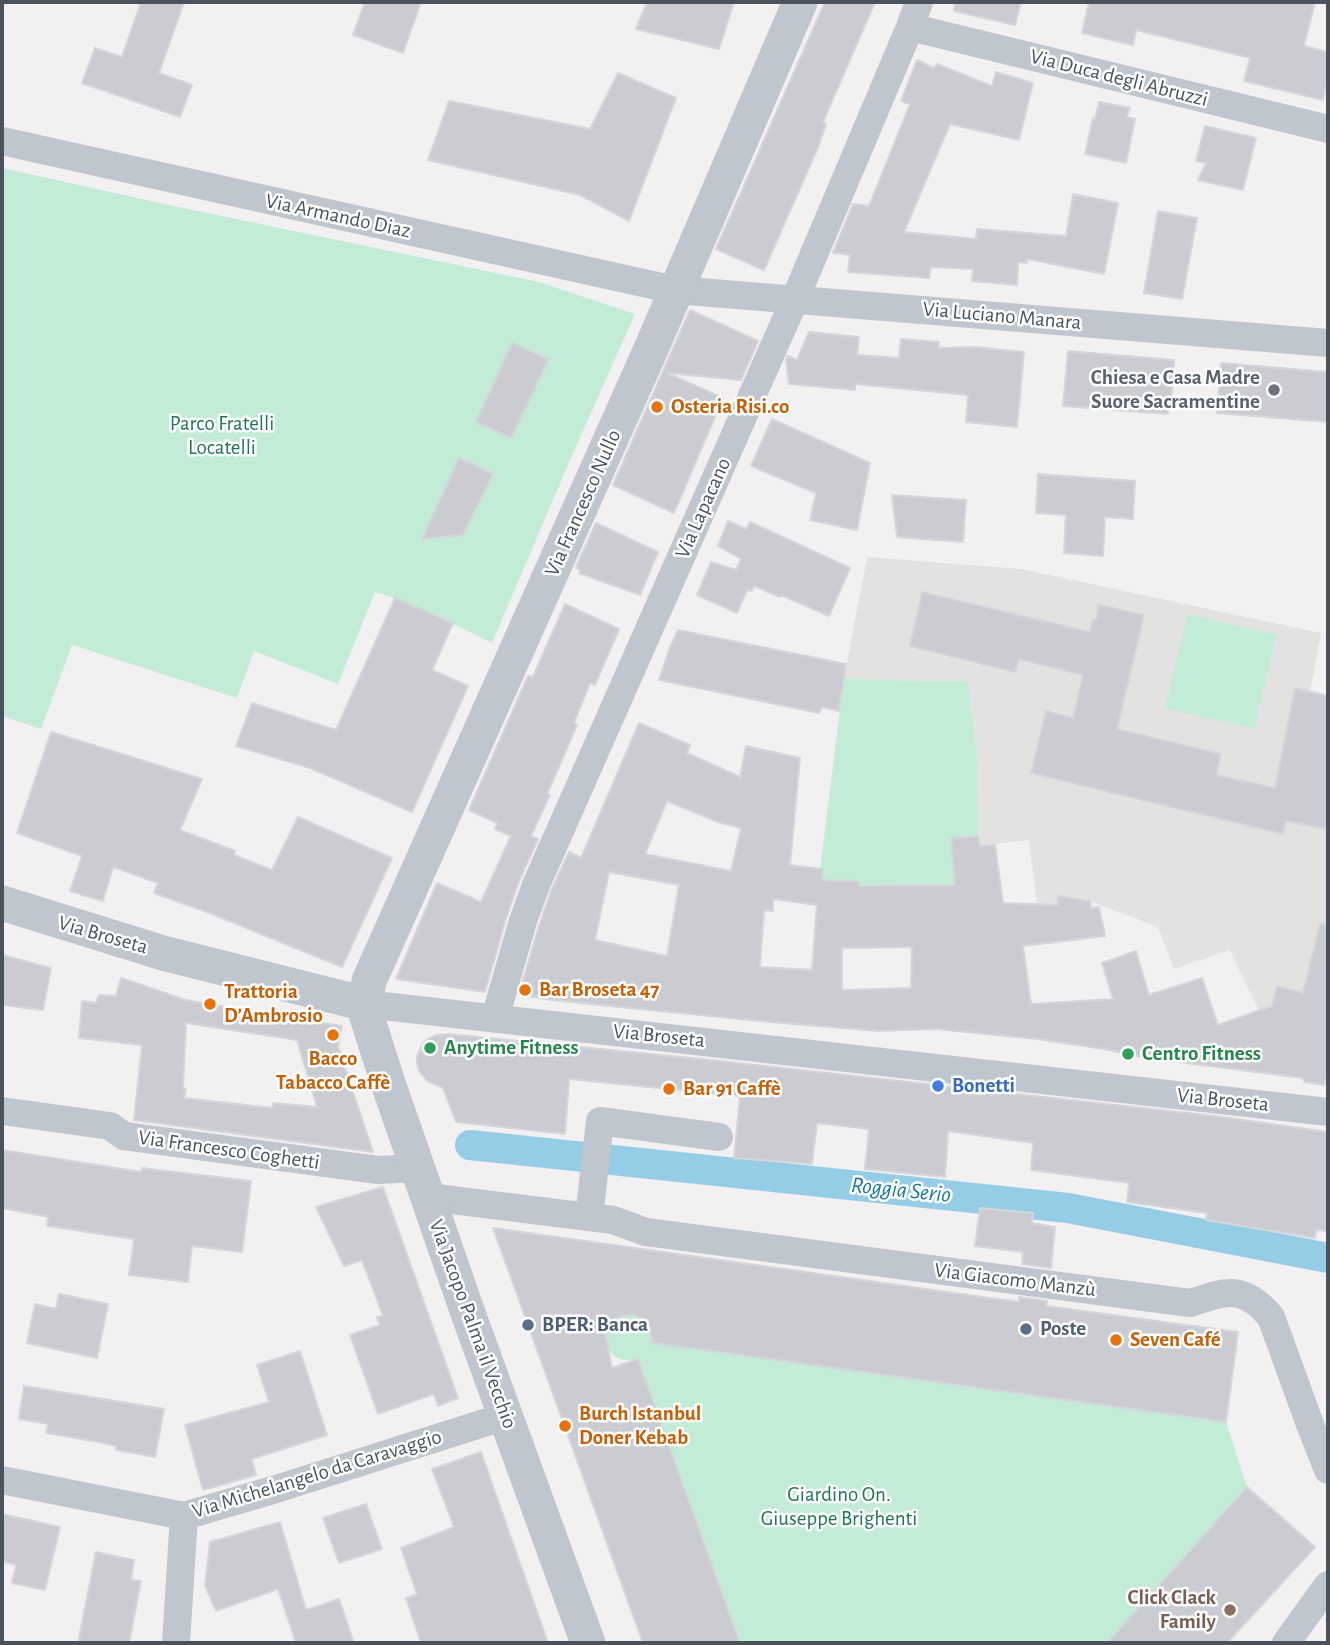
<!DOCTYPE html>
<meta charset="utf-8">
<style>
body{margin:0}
#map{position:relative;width:1330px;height:1645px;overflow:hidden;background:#f2f0f0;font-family:"Alegreya Sans",sans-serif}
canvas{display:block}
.frame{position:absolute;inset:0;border:4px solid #4a525c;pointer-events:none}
</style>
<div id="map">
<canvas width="1330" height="1645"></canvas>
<div class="frame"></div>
</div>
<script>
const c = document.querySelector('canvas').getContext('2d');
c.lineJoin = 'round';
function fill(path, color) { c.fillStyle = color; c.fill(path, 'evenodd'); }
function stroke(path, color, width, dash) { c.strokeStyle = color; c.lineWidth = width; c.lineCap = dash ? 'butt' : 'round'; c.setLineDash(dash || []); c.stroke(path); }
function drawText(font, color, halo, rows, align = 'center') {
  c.font = font + ' "Alegreya Sans",sans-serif'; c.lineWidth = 5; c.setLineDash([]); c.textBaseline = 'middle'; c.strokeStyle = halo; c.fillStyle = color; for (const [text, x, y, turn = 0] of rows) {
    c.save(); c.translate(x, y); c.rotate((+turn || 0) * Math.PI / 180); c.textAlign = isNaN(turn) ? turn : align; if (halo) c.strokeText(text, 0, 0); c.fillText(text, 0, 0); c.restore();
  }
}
fill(new Path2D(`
 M 867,557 L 1021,569 L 1321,633 L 1310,691 L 1295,689 L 1276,788 L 1289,806 L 1328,814 L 1328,1069 L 1323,1085 L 1305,1082 L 1303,1078 L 1290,1076 L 1230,950 L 1174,969 L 1158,927 L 1090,901 L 1058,896 L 1058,905 L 1037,904 L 1029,840 L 980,846 L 978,836 L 977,755 L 968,681 L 876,680 L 844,678 Z`), '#e3e2e1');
fill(new Path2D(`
 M 2,168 L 169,205 L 539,282 L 635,314 L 567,467 L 492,643 C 454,624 416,604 375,592 L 338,684 L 254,651 L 237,698 L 72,645 L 41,729 L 2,716 Z
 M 1188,614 L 1277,635 L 1254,729 L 1165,708 Z
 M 844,678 L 876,680 L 968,681 L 977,755 L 978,836 L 951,839 L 956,891 L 859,886 L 858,881 L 822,880 L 820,869 Z
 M 633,1315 C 646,1320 652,1329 652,1343 L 1226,1422 L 1247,1487 L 1107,1643 L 741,1643 L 638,1359 C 599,1369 594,1315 633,1315 Z`), '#c3ecd6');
stroke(new Path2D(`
 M 470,1145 L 1068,1208 L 1328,1258`), '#94cde5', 30);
const building = new Path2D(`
 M 141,2 L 184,2 L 159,73 L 192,85 L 180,117 L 82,83 L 95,48 L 122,57 Z
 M 365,2 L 421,2 L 403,53 L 353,35 Z
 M 647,2 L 734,2 L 719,49 L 636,29 Z
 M 825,2 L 875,2 L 823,122 L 826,124 L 819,145 L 764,270 L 716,249 Z
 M 955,2 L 1021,2 L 1015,25 L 954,11 Z
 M 1089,2 L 1315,2 L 1304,46 L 1328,52 L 1328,75 L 1323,100 L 1244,81 L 1250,58 L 1136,30 L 1133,45 L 1082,33 Z
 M 917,60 L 934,68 L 937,64 L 992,86 L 996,72 L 1033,83 L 1019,140 L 950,124 L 904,232 L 976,239 L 977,229 L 1066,236 L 1073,194 L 1118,203 L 1104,274 L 1027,259 L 1027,263 L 1018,262 L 1017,285 L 972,281 L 973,269 L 931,267 L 929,278 L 848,272 L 850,255 L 833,253 L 853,204 L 869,206 L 910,104 L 901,101 Z
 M 618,73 L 676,98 L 629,221 L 580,195 L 428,160 L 449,101 L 590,129 Z
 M 1099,102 L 1130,108 L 1127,117 L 1135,119 L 1126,163 L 1085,154 L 1093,118 L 1095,119 Z
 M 1205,126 L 1256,138 L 1243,190 L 1198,180 L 1206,163 L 1196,161 Z
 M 1158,211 L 1197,218 L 1182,299 L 1144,293 Z
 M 690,310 L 758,341 L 741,380 L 667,373 L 723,398 L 674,513 L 613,485 Z
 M 809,332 L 859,337 L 857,355 L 899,358 L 901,339 L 939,342 L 938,348 L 975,347 L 1024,352 L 1017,427 L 966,422 L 968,395 L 855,384 L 855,390 L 789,384 L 786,360 L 788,356 L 797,360 Z
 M 512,343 L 549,359 L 511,438 L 476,422 Z
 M 1068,351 L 1174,360 L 1172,391 L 1168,414 L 1063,406 Z
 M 1221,363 L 1328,372 L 1328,422 L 1217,413 Z
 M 772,419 L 870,463 L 857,530 L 810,520 L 816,493 L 751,466 Z
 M 459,458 L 493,474 L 463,535 L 422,539 Z
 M 1038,474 L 1135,481 L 1133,519 L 1105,517 L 1103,556 L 1064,553 L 1066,515 L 1036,513 Z
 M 892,495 L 966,500 L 963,542 L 897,537 Z
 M 728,521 L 746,529 L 750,522 L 850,568 L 829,616 L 781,595 L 780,597 L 754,586 L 752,591 L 747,590 L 737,613 L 697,595 L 711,562 L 736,570 L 741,559 L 718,546 Z
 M 596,523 L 658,552 L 640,595 L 579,573 L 580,570 L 576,567 Z
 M 922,592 L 1090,632 L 1093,619 L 1096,619 L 1099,605 L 1144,615 L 1117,729 L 1221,754 L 1216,775 L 1275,788 L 1295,688 L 1328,696 L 1328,829 L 1286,821 L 1283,834 L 1031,773 L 1046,711 L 1073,718 L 1083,675 L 1019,659 L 1015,672 L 910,646 Z
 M 395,598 L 453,623 L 432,670 L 468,686 L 412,812 L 310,768 L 236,746 L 252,703 L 336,730 Z
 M 565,604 L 619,629 L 595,685 L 590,683 L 574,723 L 577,725 L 547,794 L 550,795 L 531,836 L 538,839 L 520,879 L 507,915 L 485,992 L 396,979 L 437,883 L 481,902 L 511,836 L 495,829 L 497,823 L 469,810 L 528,676 L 533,677 Z
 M 678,630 L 846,664 L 839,711 L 822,707 L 819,713 L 659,680 L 669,650 Z
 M 639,723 L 690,745 L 687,753 L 740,777 L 746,746 L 800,758 L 790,865 L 823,869 L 822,880 L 858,881 L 859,886 L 955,885 L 951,838 L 978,836 L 980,846 L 995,845 L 1003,903 L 1058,905 L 1057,896 L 1090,901 L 1091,908 L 1099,907 L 1105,936 L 1023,946 L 1031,1004 L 1113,999 L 1102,963 L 1136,951 L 1149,995 L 1202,978 L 1218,1025 L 1272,1006 L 1277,986 L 1303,993 L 1320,924 L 1328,925 L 1328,1069 L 1324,1085 L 1305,1082 L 1303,1078 L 1147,1058 L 1104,1049 L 1037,1039 L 936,1029 L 878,1031 L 770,1022 L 599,1005 L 545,999 L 519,994 L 539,926 L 551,891 L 569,852 L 581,858 ZM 667,801 L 718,822 L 741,828 L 731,871 L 645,854 ZM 609,872 L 679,885 L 667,956 L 595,940 ZM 773,899 L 817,905 L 812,970 L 760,967 L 764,910 L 773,911 ZM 912,947 L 911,988 L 842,990 L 842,948 Z
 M 51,732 L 202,779 L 180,830 L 235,851 L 234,855 L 272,870 L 298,817 L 392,858 L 342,967 L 212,914 L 154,893 L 158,883 L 113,867 L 103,901 L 70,891 L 82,856 L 17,833 Z
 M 2,955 L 51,968 L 43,1010 L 2,1005 Z
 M 121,978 L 186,1000 L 342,1026 L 338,1046 L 373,1152 L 134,1120 L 142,1045 L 79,1038 L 82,1001 L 96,1003 L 99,995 L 116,996 ZM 186,1023 L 297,1040 L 317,1107 L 273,1103 L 273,1108 L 184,1098 L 186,1089 L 183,1089 Z
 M 448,1034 L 702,1059 L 1215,1116 L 1328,1132 L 1328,1231 L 1316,1230 L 1315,1238 L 1206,1220 L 1207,1213 L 1127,1202 L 1129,1183 L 1031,1170 L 1033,1143 L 948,1131 L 945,1177 L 865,1169 L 869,1129 L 817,1123 L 812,1164 L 734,1158 L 740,1096 L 569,1079 L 565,1134 L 456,1122 L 443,1088 L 427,1081 L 419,1071 L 417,1064 L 417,1056 L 423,1043 L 430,1038 L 437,1035 Z
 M 2,1150 L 142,1172 L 142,1168 L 251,1181 L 242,1252 L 192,1246 L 188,1282 L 129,1275 L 134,1239 L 47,1226 L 48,1217 L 2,1208 Z
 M 383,1187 L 458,1398 L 438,1406 L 434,1394 L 378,1414 L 350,1335 L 380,1325 L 377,1317 L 383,1316 L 362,1260 L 344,1266 L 316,1207 Z
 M 980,1208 L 1033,1213 L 1032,1223 L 1055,1227 L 1051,1268 L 1022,1264 L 1023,1252 L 975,1246 Z
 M 493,1228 L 1019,1302 L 1019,1297 L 1047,1301 L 1046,1306 L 1238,1332 L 1226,1422 L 653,1343 L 649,1327 L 643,1319 L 633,1315 L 621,1316 L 611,1324 L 605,1333 L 612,1368 L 638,1359 L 740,1643 L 643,1643 Z
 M 59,1294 L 108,1304 L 97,1358 L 27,1343 L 35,1304 L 56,1309 Z
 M 300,1351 L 327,1435 L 252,1459 L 256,1475 L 203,1490 L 185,1425 L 269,1402 L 257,1365 Z
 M 24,1386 L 164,1409 L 155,1457 L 116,1450 L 116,1446 L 99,1442 L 46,1433 L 48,1424 L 19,1419 Z
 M 481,1452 L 548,1643 L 421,1643 L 406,1598 L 417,1594 L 401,1548 L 454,1527 L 432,1469 Z
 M 1247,1487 L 1315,1547 L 1227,1643 L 1107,1643 Z
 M 366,1504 L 382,1549 L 339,1563 L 323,1518 Z
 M 2,1514 L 60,1527 L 45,1590 L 12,1583 L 16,1565 L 2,1561 Z
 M 280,1522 L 306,1610 L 339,1599 L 354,1643 L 296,1643 L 278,1589 L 216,1611 L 205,1585 L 210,1542 Z
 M 96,1552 L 134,1560 L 131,1580 L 141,1581 L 129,1643 L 78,1643 Z`);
fill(building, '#cbccd2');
stroke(building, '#d5d6db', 2);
stroke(new Path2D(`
 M 910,27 L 1328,129
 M 2,141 L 675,290 L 1328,343
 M 365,1004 L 1328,1112
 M 495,1018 L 523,921 L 536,885 L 795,299 L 910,27 L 919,2
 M 2,1111 L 110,1126 L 124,1136 L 378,1170 L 418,1168
 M 428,1197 L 613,1220 L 646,1232 L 1190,1303 C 1226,1291 1243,1284 1271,1317 L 1311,1427 L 1328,1470
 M 589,1217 L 600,1121 L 719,1137
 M 2,1480 L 184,1516 L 273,1490 L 506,1416
 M 176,1643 L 184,1516
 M 1286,1643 L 1328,1585`), '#c0c6ce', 28);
stroke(new Path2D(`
 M 2,903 L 163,953 L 365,1004
 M 588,1643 L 469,1316 L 388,1083 L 366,1014 L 365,1004 L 369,981 L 651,349 L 800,2`), '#c0c6ce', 35);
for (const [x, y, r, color] of [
 [1274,390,7,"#6b7280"],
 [657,407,7,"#e8710a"],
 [525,990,7,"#e8710a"],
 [210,1004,7,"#e8710a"],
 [333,1035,7,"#e8710a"],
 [430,1048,7,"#2e9e5b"],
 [1128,1054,7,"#2e9e5b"],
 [938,1086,7,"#3f7fe0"],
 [669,1089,7,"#e8710a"],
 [528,1325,7,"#5c6f8a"],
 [1026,1329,7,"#5c6f8a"],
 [1116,1340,7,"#e8710a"],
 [565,1426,7,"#e8710a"],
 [1230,1610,7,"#8d6e63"]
]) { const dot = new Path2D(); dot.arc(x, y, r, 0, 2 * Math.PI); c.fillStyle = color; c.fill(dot); stroke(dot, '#fff', 2.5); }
drawText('21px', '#4a525c', '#fff', [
 ["Via Duca degli Abruzzi",1119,78,14],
 ["Via Armando Diaz",338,216,12],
 ["Via Luciano Manara",1002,316,5],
 ["Via Francesco Nullo",583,503,-66],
 ["Via Lapacano",703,508,-66],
 ["Via Broseta",103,935,16],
 ["Via Broseta",659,1036,6],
 ["Via Broseta",1223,1100,6],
 ["Via Francesco Coghetti",229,1150,8],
 ["Via Giacomo Manzù",1015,1280,7],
 ["Via Jacopo Palma il Vecchio",473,1324,70],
 ["Via Michelangelo da Caravaggio",317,1474,-17]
]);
drawText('bold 21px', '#5b616d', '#fff', [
 ["Chiesa e Casa Madre",1260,378],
 ["Suore Sacramentine",1260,402]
], 'right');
drawText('bold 21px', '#c56008', '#fff', [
 ["Osteria Risi.co",671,407],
 ["Bar Broseta 47",539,990],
 ["Trattoria",224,992],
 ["D’Ambrosio",224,1016],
 ["Bacco",333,1059,"center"],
 ["Tabacco Caffè",333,1083,"center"],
 ["Bar 91 Caffè",683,1089],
 ["Seven Café",1130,1340],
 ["Burch Istanbul",579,1414],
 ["Doner Kebab",579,1438]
], 'left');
drawText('21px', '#1f7854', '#fff', [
 ["Parco Fratelli",222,424],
 ["Locatelli",222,448],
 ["Giardino On.",839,1495],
 ["Giuseppe Brighenti",839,1519]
]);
drawText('bold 21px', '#27864d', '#fff', [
 ["Anytime Fitness",444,1048],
 ["Centro Fitness",1142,1054]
], 'left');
drawText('bold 21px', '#366cbe', '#fff', [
 ["Bonetti",952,1086]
], 'left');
drawText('bold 21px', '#4e5e75', '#fff', [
 ["BPER: Banca",542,1325],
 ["Poste",1040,1329]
], 'left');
drawText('bold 21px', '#785e54', '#fff', [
 ["Click Clack",1216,1598],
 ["Family",1216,1622]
], 'right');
drawText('italic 23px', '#1978a0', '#fff', [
 ["Roggia Serio",901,1190,6]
]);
</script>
